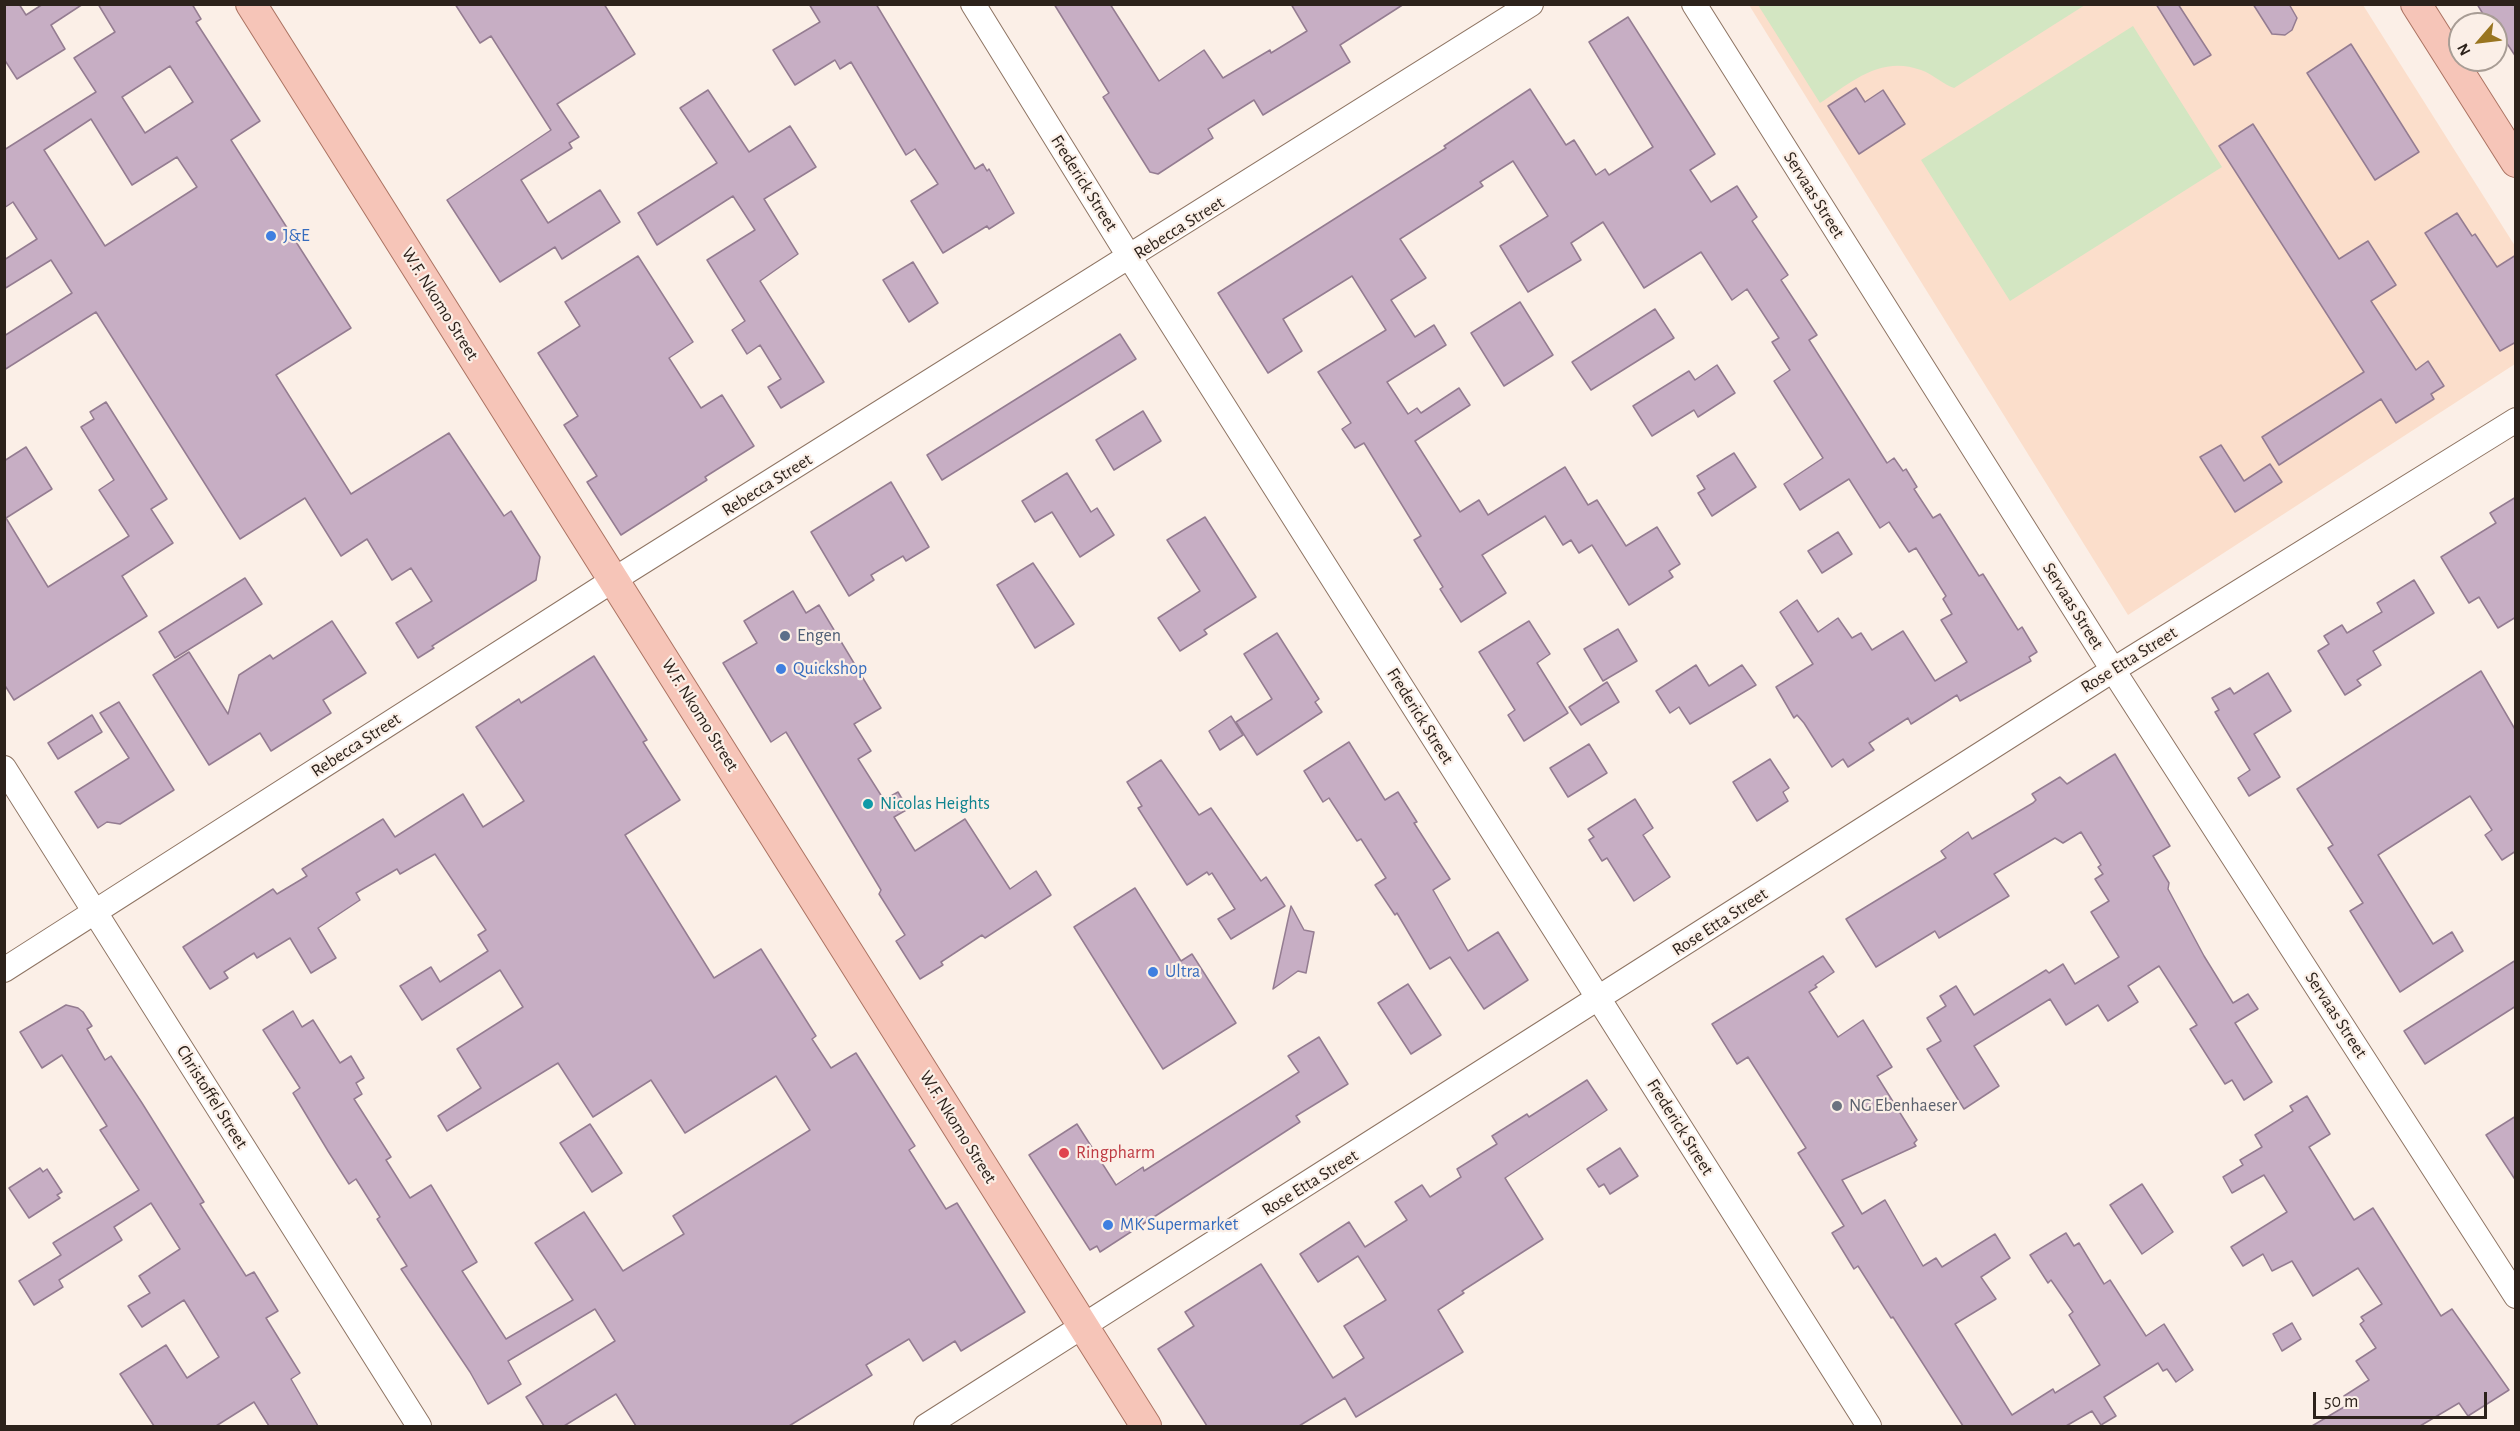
<!DOCTYPE html>
<style>
body{margin:0}
#map{position:relative;width:2520px;height:1431px;overflow:hidden;background:#fbefe7;font-family:"Alegreya Sans",sans-serif}
canvas{display:block}
.frame{position:absolute;inset:0;border:6px solid #2c221b;pointer-events:none}
.north{position:absolute;left:2448px;top:12px;width:60px;height:60px;box-sizing:border-box;background:#fbefe7;border:2px solid #a89d95;border-radius:50%;rotate:242deg;font-size:16px;font-weight:700;line-height:24px;text-align:center;color:#2c221b}
.north::after{content:'';display:block;margin:auto;width:21px;height:27px;background:#997520;clip-path:polygon(50% 0,100% 100%,50% 72%,0 100%)}
.scale{position:absolute;left:2313px;top:1392px;width:174px;height:27px;box-sizing:border-box;border:3px solid #2c221b;border-top:0;padding-left:8px;font-size:18px;line-height:21px;white-space:nowrap;color:#2c221b;-webkit-text-stroke:4px #fbefe7;paint-order:stroke}
</style>
<div id="map">
<canvas width="2520" height="1431"></canvas>
<div class="frame"></div>
<div class="north">N</div>
<div class="scale">50 m</div>
</div>
<script>
const c = document.querySelector('canvas').getContext('2d');
c.lineJoin = 'round';
function fill(path, color) { c.fillStyle = color; c.fill(path, 'evenodd'); }
function stroke(path, color, width, dash) { c.strokeStyle = color; c.lineWidth = width; c.lineCap = dash ? 'butt' : 'round'; c.setLineDash(dash || []); c.stroke(path); }
function drawText(font, color, halo, rows, align = 'center') {
  c.font = font + ' "Alegreya Sans",sans-serif'; c.lineWidth = 4.5; c.setLineDash([]); c.textBaseline = 'middle'; c.strokeStyle = halo; c.fillStyle = color; for (const [text, x, y, turn = 0] of rows) {
    c.save(); c.translate(x, y); c.rotate((+turn || 0) * Math.PI / 180); c.textAlign = isNaN(turn) ? turn : align; if (halo) c.strokeText(text, 0, 0); c.fillText(text, 0, 0); c.restore();
  }
}
fill(new Path2D(`
 M 1749,5 L 2363,5 L 2515,246 L 2515,364 L 2128,615 Z`), '#fbdecb');
fill(new Path2D(`
 M 1758,5 L 2085,5 L 1954,88 C 1942,84 1933,74 1921,70 C 1881,55 1851,82 1820,103 Z
 M 2133,26 L 2222,167 L 2010,301 L 1921,160 Z`), '#d3e6c2');
const building = new Path2D(`
 M 4,4 L 19,4 L 26,15 L 43,4 L 83,4 L 51,25 L 65,49 L 17,79 L 4,59 Z
 M 98,4 L 192,4 L 201,19 L 196,22 L 260,121 L 231,140 L 351,328 L 276,375 L 351,494 L 449,433 L 504,516 L 511,511 L 540,557 L 536,580 L 432,646 L 434,648 L 418,658 L 396,623 L 432,601 L 411,568 L 392,580 L 367,539 L 341,556 L 305,498 L 240,539 L 96,312 L 4,370 L 4,336 L 72,293 L 51,260 L 4,289 L 4,260 L 37,239 L 13,202 L 4,208 L 4,150 L 96,92 L 74,58 L 115,32 ZM 170,66 L 193,102 L 145,133 L 122,97 ZM 91,119 L 132,185 L 177,157 L 197,187 L 105,246 L 44,150 Z
 M 455,4 L 604,4 L 635,54 L 557,104 L 579,137 L 569,143 L 572,148 L 521,180 L 548,223 L 600,190 L 620,222 L 562,259 L 555,247 L 500,282 L 447,200 L 551,130 L 491,36 L 480,43 Z
 M 809,4 L 876,4 L 975,169 L 983,164 L 987,171 L 989,169 L 1014,213 L 989,229 L 987,226 L 943,253 L 911,201 L 938,184 L 915,149 L 906,155 L 851,62 L 840,69 L 835,60 L 795,85 L 773,50 L 820,22 Z
 M 1054,4 L 1110,4 L 1159,81 L 1204,50 L 1223,78 L 1270,50 L 1271,53 L 1307,31 L 1291,4 L 1404,4 L 1340,45 L 1350,62 L 1263,115 L 1254,100 L 1208,129 L 1213,138 L 1158,174 L 1150,172 L 1103,97 L 1109,93 Z
 M 2156,4 L 2178,4 L 2211,55 L 2194,65 Z
 M 2253,4 L 2289,4 L 2297,18 L 2292,30 L 2285,35 L 2272,34 Z
 M 2477,4 L 2516,4 L 2516,57 L 2502,36 L 2498,39 L 2496,35 L 2496,24 L 2489,24 Z
 M 1628,17 L 1715,154 L 1690,170 L 1711,202 L 1737,186 L 1757,217 L 1752,221 L 1788,275 L 1781,280 L 1817,335 L 1809,340 L 1858,417 L 1887,463 L 1894,458 L 1903,471 L 1906,469 L 1917,487 L 1914,489 L 1933,518 L 1940,514 L 1979,576 L 1983,574 L 2018,630 L 2022,627 L 2037,652 L 2029,657 L 2031,661 L 1960,701 L 1957,695 L 1911,724 L 1908,718 L 1869,743 L 1874,750 L 1848,767 L 1843,759 L 1832,767 L 1804,723 L 1797,715 L 1794,718 L 1776,687 L 1813,664 L 1780,612 L 1797,600 L 1818,632 L 1838,618 L 1852,638 L 1861,633 L 1872,650 L 1903,631 L 1935,681 L 1967,662 L 1941,620 L 1952,614 L 1943,599 L 1946,596 L 1916,548 L 1909,552 L 1889,522 L 1880,528 L 1849,479 L 1800,510 L 1784,484 L 1823,458 L 1774,381 L 1790,370 L 1772,342 L 1779,338 L 1747,289 L 1732,300 L 1701,252 L 1644,288 L 1603,222 L 1571,243 L 1581,260 L 1528,292 L 1500,246 L 1548,216 L 1513,161 L 1480,182 L 1483,186 L 1400,239 L 1426,278 L 1391,300 L 1415,337 L 1434,325 L 1446,345 L 1387,382 L 1408,414 L 1417,408 L 1421,413 L 1459,388 L 1470,405 L 1415,441 L 1460,512 L 1479,500 L 1488,515 L 1565,467 L 1588,505 L 1597,500 L 1626,546 L 1657,527 L 1680,564 L 1669,571 L 1673,577 L 1629,605 L 1592,545 L 1579,553 L 1571,540 L 1563,545 L 1545,516 L 1482,555 L 1506,593 L 1461,622 L 1440,589 L 1443,587 L 1414,540 L 1421,536 L 1364,443 L 1355,448 L 1342,429 L 1351,423 L 1318,372 L 1386,330 L 1352,276 L 1283,319 L 1302,351 L 1268,373 L 1218,293 L 1446,148 L 1444,146 L 1530,89 L 1566,145 L 1574,140 L 1596,175 L 1605,169 L 1609,175 L 1653,147 L 1589,42 Z
 M 2351,44 L 2419,152 L 2375,180 L 2307,73 Z
 M 1856,88 L 1865,102 L 1883,90 L 1905,124 L 1859,154 L 1828,106 Z
 M 708,90 L 749,152 L 790,126 L 816,167 L 764,199 L 798,254 L 760,281 L 824,382 L 781,408 L 768,387 L 781,379 L 760,345 L 747,354 L 732,330 L 745,321 L 707,260 L 755,230 L 733,196 L 657,245 L 638,213 L 717,163 L 680,108 Z
 M 2253,124 L 2339,259 L 2368,241 L 2396,285 L 2371,301 L 2416,370 L 2428,361 L 2444,386 L 2431,394 L 2434,399 L 2396,423 L 2381,399 L 2279,465 L 2262,437 L 2364,372 L 2219,146 Z
 M 2457,213 L 2472,236 L 2475,234 L 2497,267 L 2516,255 L 2516,342 L 2500,351 L 2425,233 Z
 M 638,256 L 693,342 L 669,358 L 701,408 L 722,395 L 754,446 L 705,477 L 707,480 L 621,535 L 587,482 L 597,476 L 564,425 L 578,416 L 538,353 L 580,326 L 565,302 Z
 M 913,262 L 938,303 L 909,322 L 883,280 Z
 M 1520,302 L 1553,355 L 1504,386 L 1471,333 Z
 M 1655,309 L 1674,338 L 1591,390 L 1572,362 Z
 M 1120,334 L 1136,359 L 942,480 L 927,455 Z
 M 1717,365 L 1735,393 L 1698,417 L 1694,410 L 1652,436 L 1633,406 L 1689,371 L 1695,380 Z
 M 106,402 L 167,499 L 151,509 L 173,543 L 122,576 L 147,616 L 14,700 L 4,684 L 4,461 L 26,447 L 52,489 L 6,518 L 48,587 L 129,536 L 99,490 L 114,480 L 81,427 L 94,419 L 90,412 Z
 M 1143,411 L 1161,441 L 1114,470 L 1096,440 Z
 M 2221,445 L 2244,481 L 2270,464 L 2282,482 L 2235,512 L 2200,457 Z
 M 1734,453 L 1756,487 L 1712,516 L 1698,493 L 1705,489 L 1697,476 Z
 M 1067,473 L 1091,512 L 1097,508 L 1114,535 L 1080,557 L 1052,512 L 1035,522 L 1022,501 Z
 M 891,482 L 929,547 L 906,561 L 903,556 L 871,575 L 874,580 L 849,596 L 811,532 Z
 M 2516,497 L 2516,617 L 2498,628 L 2479,597 L 2469,603 L 2441,557 L 2496,523 L 2490,513 Z
 M 1205,517 L 1256,597 L 1204,630 L 1207,634 L 1180,651 L 1158,618 L 1200,591 L 1167,540 Z
 M 1838,532 L 1852,554 L 1822,573 L 1808,551 Z
 M 1033,563 L 1074,624 L 1035,648 L 997,585 Z
 M 245,578 L 262,604 L 175,658 L 159,632 Z
 M 2414,580 L 2434,613 L 2373,651 L 2381,665 L 2357,680 L 2361,685 L 2345,695 L 2318,651 L 2329,644 L 2324,636 L 2342,625 L 2347,633 L 2382,612 L 2377,603 Z
 M 793,591 L 806,613 L 819,605 L 881,708 L 854,724 L 871,751 L 858,759 L 884,800 L 898,792 L 908,809 L 894,817 L 915,851 L 965,819 L 1010,889 L 1036,871 L 1051,895 L 985,938 L 982,935 L 941,962 L 943,965 L 920,979 L 896,941 L 905,935 L 879,894 L 881,890 L 786,732 L 771,742 L 723,663 L 757,643 L 744,621 Z
 M 332,621 L 366,673 L 323,700 L 331,713 L 271,751 L 260,733 L 209,765 L 153,675 L 189,652 L 228,714 L 239,675 L 270,655 L 273,659 Z
 M 1529,621 L 1550,654 L 1537,663 L 1568,713 L 1524,741 L 1508,715 L 1515,710 L 1479,652 Z
 M 1618,629 L 1637,661 L 1603,681 L 1584,649 Z
 M 1277,633 L 1319,699 L 1315,702 L 1322,712 L 1257,755 L 1236,722 L 1272,699 L 1244,654 Z
 M 594,656 L 647,740 L 643,742 L 680,800 L 625,835 L 714,978 L 761,949 L 816,1036 L 812,1039 L 831,1068 L 856,1053 L 915,1146 L 909,1150 L 946,1209 L 957,1203 L 1025,1312 L 961,1351 L 955,1341 L 923,1361 L 909,1339 L 866,1365 L 872,1375 L 789,1426 L 636,1426 L 616,1394 L 564,1426 L 544,1426 L 526,1397 L 615,1341 L 595,1309 L 508,1361 L 521,1384 L 488,1404 L 470,1372 L 401,1269 L 407,1266 L 377,1219 L 380,1217 L 356,1179 L 349,1184 L 328,1151 L 293,1093 L 300,1088 L 263,1030 L 293,1011 L 302,1027 L 313,1020 L 340,1063 L 351,1056 L 364,1078 L 356,1083 L 362,1094 L 354,1099 L 391,1157 L 386,1160 L 410,1198 L 431,1185 L 477,1262 L 462,1271 L 506,1339 L 573,1300 L 535,1243 L 584,1212 L 623,1271 L 684,1234 L 673,1216 L 810,1130 L 776,1076 L 685,1133 L 651,1080 L 593,1117 L 558,1063 L 447,1131 L 438,1116 L 481,1088 L 457,1049 L 523,1007 L 500,970 L 422,1020 L 400,986 L 431,967 L 440,982 L 488,951 L 478,935 L 486,930 L 435,854 L 400,874 L 397,869 L 356,893 L 360,900 L 318,928 L 336,958 L 311,973 L 290,938 L 257,958 L 254,953 L 224,972 L 228,978 L 210,989 L 183,947 L 273,889 L 277,894 L 307,876 L 302,869 L 383,819 L 395,837 L 463,794 L 483,827 L 524,801 L 476,727 L 519,699 L 521,703 Z
 M 1696,665 L 1709,686 L 1742,665 L 1756,685 L 1690,724 L 1679,707 L 1670,713 L 1656,691 Z
 M 2481,671 L 2516,731 L 2516,851 L 2502,860 L 2485,835 L 2492,830 L 2470,796 L 2378,855 L 2433,944 L 2452,932 L 2463,951 L 2400,992 L 2350,911 L 2363,903 L 2328,848 L 2333,845 L 2297,789 Z
 M 2268,673 L 2291,711 L 2254,734 L 2280,777 L 2249,796 L 2238,778 L 2250,770 L 2215,712 L 2219,710 L 2212,698 L 2230,688 L 2234,694 Z
 M 1607,682 L 1619,702 L 1581,725 L 1569,707 Z
 M 119,702 L 174,790 L 120,824 L 107,822 L 98,828 L 75,792 L 129,758 L 100,713 Z
 M 92,715 L 102,732 L 58,759 L 48,743 Z
 M 1231,716 L 1243,735 L 1220,750 L 1209,731 Z
 M 1349,742 L 1385,800 L 1398,792 L 1417,822 L 1414,823 L 1450,879 L 1433,890 L 1468,951 L 1498,932 L 1528,980 L 1484,1009 L 1450,957 L 1430,969 L 1397,913 L 1395,915 L 1375,885 L 1386,878 L 1361,839 L 1357,841 L 1329,798 L 1323,802 L 1304,771 Z
 M 1589,744 L 1607,773 L 1568,797 L 1550,768 Z
 M 2115,754 L 2170,846 L 2153,856 L 2169,883 L 2168,889 L 2204,956 L 2233,1003 L 2248,994 L 2258,1009 L 2235,1023 L 2272,1082 L 2244,1100 L 2232,1080 L 2225,1084 L 2190,1029 L 2197,1025 L 2159,966 L 2128,986 L 2138,1002 L 2108,1021 L 2098,1005 L 2066,1025 L 2050,999 L 1974,1046 L 1999,1086 L 1964,1109 L 1927,1049 L 1941,1041 L 1927,1018 L 1946,1006 L 1940,996 L 1956,986 L 1974,1015 L 2046,970 L 2049,973 L 2063,964 L 2075,984 L 2119,957 L 2091,912 L 2109,901 L 2095,879 L 2103,874 L 2098,867 L 2101,865 L 2081,832 L 2063,843 L 2055,838 L 1994,874 L 2009,896 L 1939,938 L 1935,931 L 1876,967 L 1846,919 L 1946,858 L 1941,851 L 1968,832 L 1972,839 L 2033,803 L 2036,800 L 2032,794 L 2060,777 L 2067,784 Z
 M 1770,759 L 1789,788 L 1783,792 L 1788,801 L 1757,821 L 1733,782 Z
 M 1161,760 L 1199,815 L 1211,808 L 1261,881 L 1266,877 L 1285,906 L 1231,939 L 1218,919 L 1235,909 L 1212,873 L 1209,875 L 1207,872 L 1187,885 L 1138,808 L 1142,806 L 1127,782 Z
 M 1635,799 L 1653,828 L 1643,835 L 1670,877 L 1634,901 L 1607,858 L 1602,861 L 1589,840 L 1594,837 L 1588,829 Z
 M 1135,888 L 1181,961 L 1192,954 L 1236,1023 L 1163,1069 L 1074,927 Z
 M 1291,906 L 1304,930 L 1314,932 L 1306,973 L 1298,971 L 1273,989 Z
 M 1823,956 L 1834,972 L 1815,985 L 1817,987 L 1809,992 L 1838,1037 L 1863,1020 L 1892,1067 L 1877,1076 L 1917,1140 L 1914,1143 L 1916,1146 L 1842,1180 L 1862,1214 L 1885,1200 L 1923,1266 L 1936,1258 L 1942,1267 L 1995,1234 L 2010,1258 L 1981,1277 L 1996,1299 L 1955,1324 L 2012,1415 L 2053,1389 L 2055,1393 L 2100,1365 L 2069,1315 L 2073,1312 L 2051,1280 L 2048,1283 L 2030,1255 L 2066,1233 L 2074,1246 L 2079,1243 L 2104,1284 L 2110,1280 L 2146,1336 L 2164,1324 L 2193,1370 L 2176,1382 L 2167,1369 L 2163,1371 L 2158,1363 L 2104,1397 L 2116,1416 L 2101,1425 L 2092,1411 L 2066,1426 L 1963,1426 L 1893,1317 L 1891,1318 L 1858,1266 L 1854,1269 L 1832,1233 L 1844,1226 L 1798,1153 L 1806,1148 L 1748,1057 L 1737,1064 L 1712,1024 Z
 M 2516,960 L 2516,1006 L 2425,1064 L 2404,1031 Z
 M 1408,984 L 1441,1035 L 1411,1054 L 1378,1003 Z
 M 66,1005 L 78,1008 L 83,1012 L 92,1026 L 87,1029 L 105,1060 L 111,1056 L 142,1103 L 204,1202 L 200,1204 L 246,1276 L 254,1272 L 278,1311 L 266,1318 L 300,1373 L 291,1379 L 318,1426 L 269,1426 L 254,1402 L 216,1426 L 154,1426 L 120,1374 L 166,1345 L 187,1378 L 219,1357 L 184,1300 L 142,1327 L 128,1306 L 150,1293 L 139,1276 L 180,1249 L 151,1203 L 114,1227 L 122,1240 L 59,1280 L 63,1287 L 34,1305 L 19,1281 L 61,1255 L 53,1243 L 139,1190 L 100,1130 L 107,1126 L 62,1055 L 42,1068 L 20,1032 Z
 M 1319,1037 L 1348,1084 L 1296,1116 L 1300,1122 L 1100,1252 L 1097,1246 L 1090,1250 L 1029,1155 L 1077,1124 L 1116,1185 L 1143,1167 L 1144,1171 L 1299,1072 L 1288,1056 Z
 M 1587,1080 L 1607,1110 L 1505,1178 L 1543,1239 L 1462,1291 L 1464,1293 L 1438,1310 L 1463,1352 L 1356,1417 L 1345,1398 L 1299,1426 L 1207,1426 L 1158,1349 L 1194,1326 L 1185,1312 L 1261,1264 L 1333,1378 L 1364,1358 L 1344,1326 L 1386,1300 L 1358,1256 L 1318,1282 L 1300,1254 L 1349,1222 L 1365,1247 L 1407,1220 L 1395,1202 L 1422,1185 L 1430,1197 L 1461,1177 L 1457,1169 L 1497,1144 L 1492,1136 L 1527,1114 L 1529,1117 Z
 M 2307,1096 L 2330,1134 L 2309,1147 L 2354,1220 L 2373,1208 L 2441,1316 L 2452,1309 L 2509,1390 L 2468,1416 L 2459,1403 L 2420,1426 L 2312,1426 L 2349,1404 L 2344,1396 L 2369,1380 L 2356,1361 L 2376,1348 L 2360,1324 L 2364,1321 L 2361,1317 L 2382,1304 L 2358,1268 L 2313,1296 L 2292,1261 L 2272,1271 L 2263,1254 L 2243,1266 L 2231,1247 L 2287,1212 L 2264,1175 L 2232,1193 L 2223,1177 L 2243,1165 L 2240,1160 L 2262,1147 L 2255,1135 L 2293,1111 L 2290,1106 Z
 M 2516,1116 L 2516,1181 L 2486,1135 Z
 M 590,1124 L 622,1173 L 592,1192 L 560,1143 Z
 M 1620,1148 L 1638,1176 L 1610,1194 L 1604,1184 L 1599,1187 L 1587,1169 Z
 M 40,1168 L 43,1172 L 47,1169 L 62,1192 L 57,1195 L 60,1198 L 29,1218 L 9,1188 Z
 M 2142,1184 L 2173,1232 L 2142,1254 L 2110,1205 Z
 M 2292,1323 L 2301,1339 L 2282,1351 L 2273,1334 Z`);
fill(building, '#c7aec4');
stroke(building, '#947c91', 1.5);
const minor = new Path2D(`
 M 973,4 L 1130,258 L 1869,1426
 M 1694,4 L 2113,670 L 2516,1296
 M 4,768 L 419,1426
 M 4,970 L 615,579 L 1531,4
 M 926,1426 L 2113,670 L 2516,420`);
const major = new Path2D(`
 M 251,4 L 1146,1426
 M 2416,4 L 2516,162`);
stroke(minor, '#8e7463', 26);
stroke(major, '#ab7362', 32);
stroke(minor, '#fff', 24);
stroke(major, '#f6c5b8', 30);
for (const [x, y, r, color] of [
 [271,236,6,"#3f7fe0"],
 [785,636,6,"#5c6f8a"],
 [781,669,6,"#3f7fe0"],
 [868,804,6,"#0f9aa8"],
 [1153,972,6,"#3f7fe0"],
 [1837,1106,6,"#6b7280"],
 [1064,1153,6,"#e0444e"],
 [1108,1225,6,"#3f7fe0"]
]) { const dot = new Path2D(); dot.arc(x, y, r, 0, 2 * Math.PI); c.fillStyle = color; c.fill(dot); stroke(dot, '#fbefe7', 2); }
drawText('18px', '#2c221b', '#fbefe7', [
 ["Frederick Street",1084,183,58],
 ["Servaas Street",1814,195,58],
 ["Rebecca Street",1179,228,-32],
 ["W.F. Nkomo Street",440,304,58],
 ["Rebecca Street",767,485,-32],
 ["Servaas Street",2073,606,58],
 ["Rose Etta Street",2129,660,-32],
 ["W.F. Nkomo Street",700,715,58],
 ["Frederick Street",1420,716,58],
 ["Rebecca Street",356,745,-33],
 ["Rose Etta Street",1720,922,-33],
 ["Servaas Street",2336,1015,57],
 ["Christoffel Street",212,1097,58],
 ["W.F. Nkomo Street",958,1127,58],
 ["Frederick Street",1680,1127,58],
 ["Rose Etta Street",1310,1183,-32]
]);
drawText('18px', '#366cbe', '#fbefe7', [
 ["J&E",283,236],
 ["Quickshop",793,669],
 ["Ultra",1165,972],
 ["MK Supermarket",1120,1225]
], 'left');
drawText('18px', '#4e5e75', '#fbefe7', [
 ["Engen",797,636]
], 'left');
drawText('18px', '#0d838f', '#fbefe7', [
 ["Nicolas Heights",880,804]
], 'left');
drawText('18px', '#5b616d', '#fbefe7', [
 ["NG Ebenhaeser",1849,1106]
], 'left');
drawText('18px', '#be3a42', '#fbefe7', [
 ["Ringpharm",1076,1153]
], 'left');
</script>
